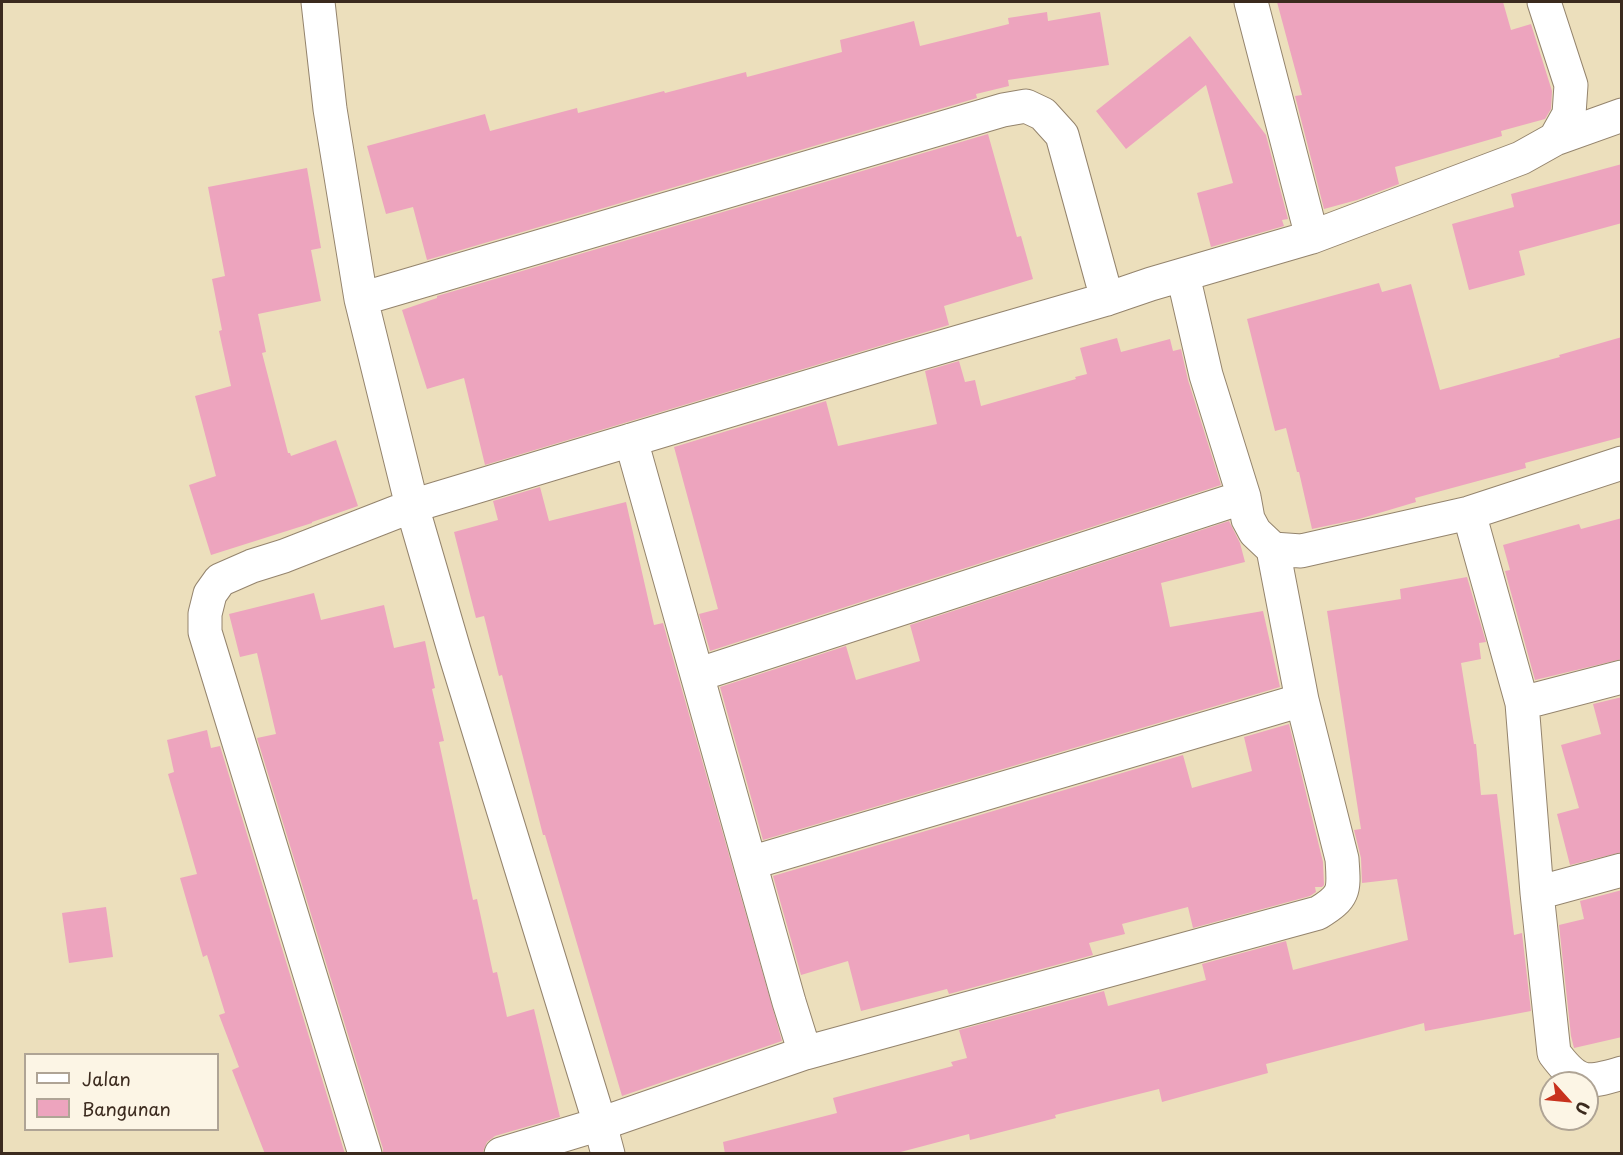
<!DOCTYPE html>
<style>
body{margin:0}
#map{position:relative;width:1623px;height:1155px;overflow:hidden;background:#ecdfbc;font-family:"Playpen Sans",sans-serif}
canvas{display:block}
.frame{position:absolute;inset:0;border:3px solid #3b2a1e;pointer-events:none}
.legend{position:absolute;left:24px;top:1053px;width:195px;height:78px;box-sizing:border-box;background:#fcf5e5;border:2px solid #afa495;margin:0;padding:8px 10px;list-style:none;font-size:18px;color:#3b2a1e}
.legend li{display:flex;align-items:center;gap:12px;height:30px}
.legend b{width:30px;border:2px solid #afa495}
.north{position:absolute;left:1539px;top:1071px;width:60px;height:60px;box-sizing:border-box;background:#fcf5e5;border:2px solid #afa495;border-radius:50%;rotate:117deg;font-size:16px;font-weight:700;line-height:24px;text-align:center;color:#3b2a1e}
.north::after{content:'';display:block;margin:auto;width:21px;height:27px;background:#c8321e;clip-path:polygon(50% 0,100% 100%,50% 72%,0 100%)}
</style>
<div id="map">
<canvas width="1623" height="1155"></canvas>
<div class="frame"></div>
<ul class="legend">
<li><b style="height:8px;background:#fff"></b>Jalan</li>
<li><b style="height:16px;background:#eda4be"></b>Bangunan</li>
</ul>
<div class="north">U</div>
</div>
<script>
const c = document.querySelector('canvas').getContext('2d');
c.lineJoin = 'round';
function fill(path, color) { c.fillStyle = color; c.fill(path, 'evenodd'); }
function stroke(path, color, width, dash) { c.strokeStyle = color; c.lineWidth = width; c.lineCap = dash ? 'butt' : 'round'; c.setLineDash(dash || []); c.stroke(path); }
fill(new Path2D(`
 M 1277,2 L 1503,2 L 1511,30 L 1531,24 L 1552,91 L 1551,109 L 1545,119 L 1501,131 L 1502,136 L 1395,167 L 1399,184 L 1357,200 L 1324,209 L 1295,96 L 1302,95 Z
 M 1047,12 L 1048,21 L 1100,12 L 1109,65 L 1008,80 L 1009,86 L 976,94 L 977,98 L 427,260 L 413,207 L 386,214 L 367,146 L 485,114 L 490,131 L 577,108 L 578,113 L 664,91 L 665,93 L 746,72 L 747,77 L 842,52 L 840,40 L 914,21 L 920,46 L 1009,24 L 1008,18 Z
 M 1190,36 L 1266,135 L 1288,219 L 1282,220 L 1284,226 L 1211,247 L 1197,193 L 1233,183 L 1206,85 L 1126,149 L 1096,111 Z
 M 988,134 L 1017,237 L 1021,236 L 1033,279 L 944,306 L 949,325 L 485,465 L 464,378 L 427,389 L 402,310 L 437,298 L 437,296 Z
 M 1622,164 L 1622,223 L 1519,251 L 1525,275 L 1469,290 L 1452,224 L 1514,207 L 1511,194 Z
 M 307,168 L 321,248 L 311,250 L 321,301 L 258,314 L 266,352 L 262,353 L 288,453 L 290,453 L 291,456 L 336,440 L 358,506 L 312,522 L 312,523 L 211,555 L 189,485 L 216,476 L 195,396 L 231,386 L 219,331 L 222,330 L 212,279 L 225,276 L 208,187 Z
 M 1379,283 L 1382,292 L 1411,284 L 1440,390 L 1560,357 L 1559,355 L 1622,337 L 1622,437 L 1525,463 L 1526,468 L 1415,498 L 1416,502 L 1359,519 L 1312,529 L 1299,472 L 1297,472 L 1286,428 L 1275,431 L 1247,319 Z
 M 1117,338 L 1121,352 L 1170,339 L 1173,351 L 1181,349 L 1188,380 L 1221,485 L 710,651 L 699,614 L 718,609 L 674,447 L 826,401 L 838,446 L 937,424 L 925,371 L 959,361 L 965,382 L 975,380 L 981,406 L 1076,379 L 1075,377 L 1087,374 L 1080,348 Z
 M 540,487 L 549,521 L 626,502 L 654,625 L 663,623 L 782,1041 L 622,1096 L 545,835 L 543,835 L 502,675 L 499,676 L 484,616 L 476,618 L 454,532 L 498,520 L 493,501 Z
 M 1622,518 L 1622,659 L 1535,680 L 1505,571 L 1510,570 L 1503,545 L 1579,524 L 1581,529 Z
 M 1229,521 L 1240,543 L 1245,562 L 1161,583 L 1170,627 L 1263,611 L 1280,687 L 763,840 L 720,687 L 846,646 L 856,680 L 920,661 L 910,625 Z
 M 1467,577 L 1486,642 L 1479,643 L 1481,659 L 1461,663 L 1474,744 L 1476,744 L 1481,795 L 1497,794 L 1514,935 L 1522,933 L 1531,1011 L 1425,1031 L 1424,1023 L 1266,1064 L 1268,1073 L 1162,1102 L 1159,1089 L 1055,1115 L 1056,1118 L 970,1140 L 969,1134 L 893,1154 L 725,1154 L 723,1142 L 837,1113 L 833,1098 L 953,1066 L 951,1062 L 967,1058 L 959,1030 L 1104,991 L 1108,1006 L 1206,980 L 1202,964 L 1286,941 L 1293,970 L 1408,940 L 1397,879 L 1362,883 L 1361,858 L 1354,830 L 1361,829 L 1327,611 L 1401,599 L 1400,589 Z
 M 314,593 L 321,620 L 384,605 L 394,648 L 425,641 L 435,688 L 432,689 L 444,741 L 439,742 L 473,900 L 477,899 L 493,973 L 497,972 L 507,1017 L 534,1009 L 560,1117 L 495,1136 L 487,1142 L 483,1152 L 383,1154 L 383,1149 L 257,738 L 276,734 L 257,653 L 240,657 L 229,614 Z
 M 1622,697 L 1622,852 L 1570,865 L 1557,814 L 1579,808 L 1561,745 L 1601,734 L 1593,704 Z
 M 1289,724 L 1323,862 L 1324,885 L 1322,887 L 1315,887 L 1316,892 L 1310,896 L 1193,928 L 1188,907 L 1122,924 L 1125,934 L 1089,943 L 1093,955 L 949,994 L 947,989 L 861,1011 L 848,961 L 801,975 L 773,876 L 1183,755 L 1192,788 L 1252,771 L 1244,737 Z
 M 207,730 L 211,748 L 220,746 L 345,1154 L 265,1154 L 232,1070 L 239,1067 L 219,1015 L 225,1013 L 207,955 L 203,957 L 180,878 L 197,874 L 168,774 L 174,772 L 167,740 Z
 M 1622,890 L 1622,1037 L 1574,1048 L 1571,1036 L 1559,925 L 1584,919 L 1580,901 Z
 M 106,907 L 113,957 L 69,963 L 62,913 Z`), '#eda4be');
const minor = new Path2D(`
 M 318,2 L 330,109 L 361,299 L 412,506 L 454,650 L 600,1124 L 608,1154
 M 1251,2 L 1312,237
 M 1555,139 L 1622,115
 M 1183,275 L 1206,375 L 1244,497 L 1248,519 L 1255,532 L 1273,549 L 1301,551 L 1469,513 L 1622,463
 M 361,299 L 1003,110 L 1026,106 L 1043,114 L 1062,135 L 1107,299
 M 631,440 L 789,1002 L 805,1053
 M 1469,513 L 1522,703 L 1537,893 L 1554,1053 C 1578,1085 1586,1084 1622,1073
 M 697,675 L 1244,497
 M 1522,703 L 1622,677
 M 750,863 L 1302,700
 M 1537,893 L 1622,870
 M 365,1154 L 205,632 L 205,614 L 210,594 L 220,580 L 252,566 L 284,556 L 412,506 L 900,359 L 1107,299 L 1151,284 L 1312,237 L 1521,158 L 1555,139 L 1569,114 L 1571,85 L 1544,2
 M 501,1154 L 600,1124 L 805,1053 L 1318,913 C 1346,896 1344,890 1342,859 L 1302,700 L 1273,549`);
stroke(minor, '#94846d', 35);
stroke(minor, '#fff', 33);
</script>
